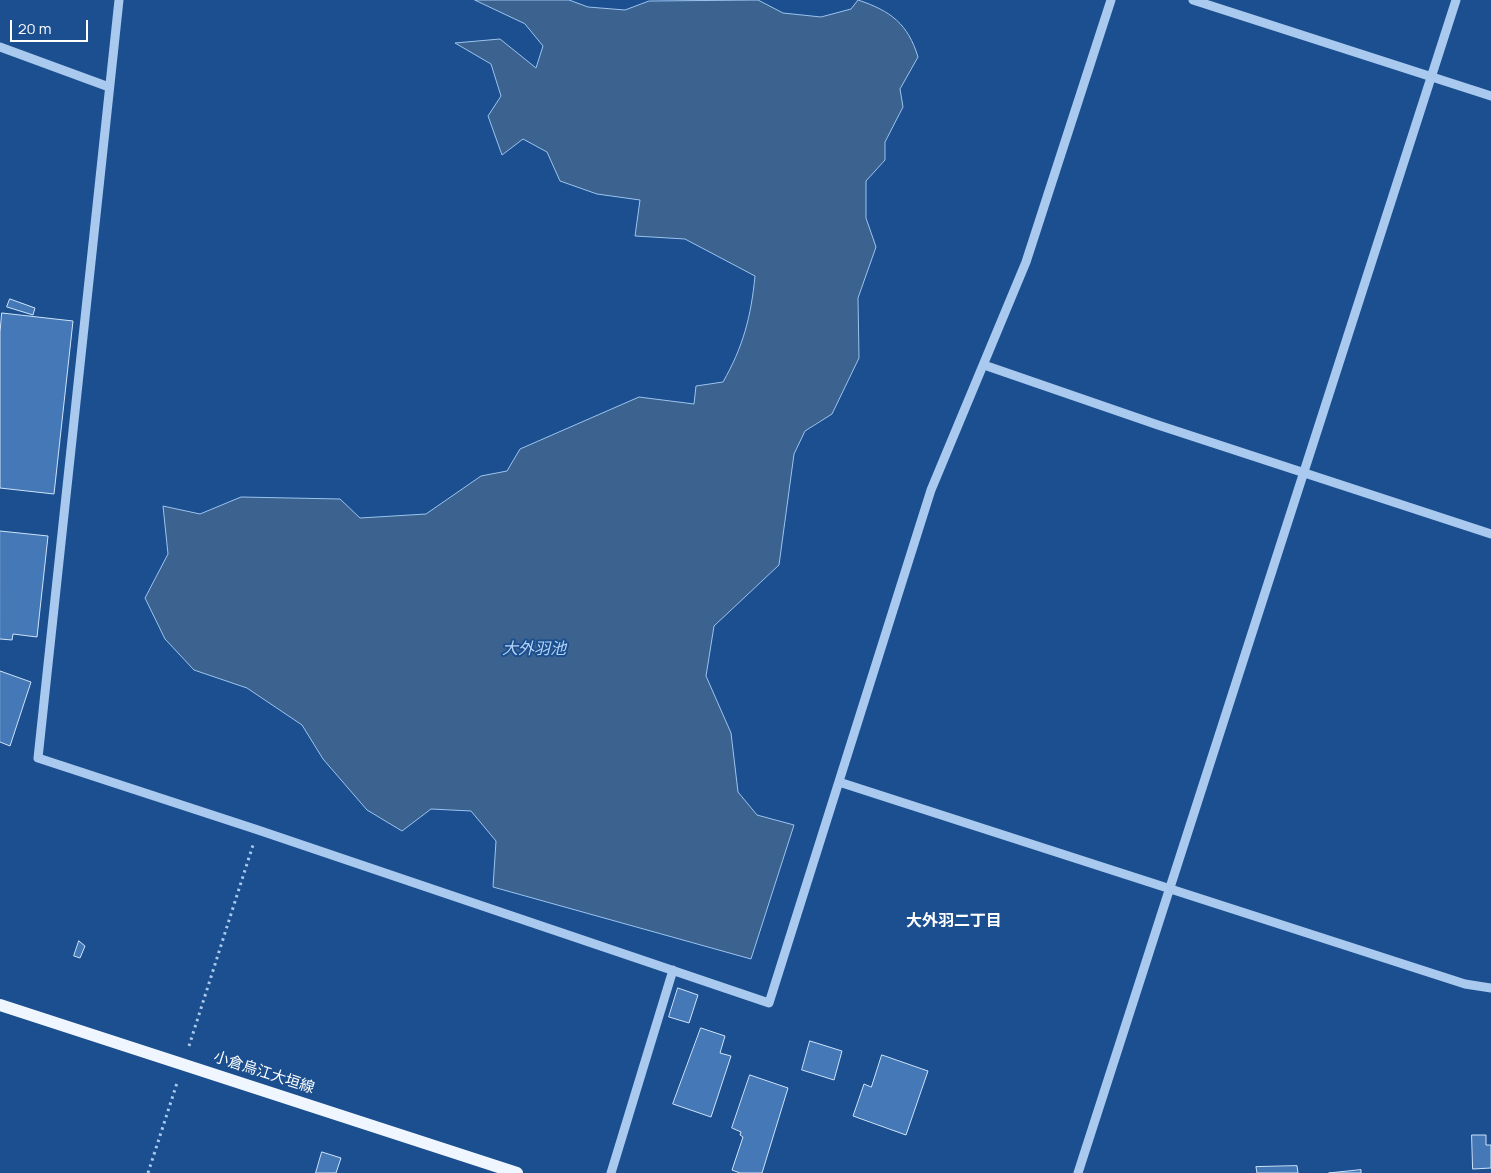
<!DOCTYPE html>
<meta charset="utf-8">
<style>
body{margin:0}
#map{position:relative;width:1491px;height:1173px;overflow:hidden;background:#1b4f8f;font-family:Manrope,sans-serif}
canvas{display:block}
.scale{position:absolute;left:10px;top:20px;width:78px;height:22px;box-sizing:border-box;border:2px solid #fff;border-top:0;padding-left:6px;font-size:15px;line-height:18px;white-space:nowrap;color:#fff;-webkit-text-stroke:4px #1b4f8f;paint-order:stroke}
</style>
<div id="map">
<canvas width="1491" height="1173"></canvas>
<div class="scale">20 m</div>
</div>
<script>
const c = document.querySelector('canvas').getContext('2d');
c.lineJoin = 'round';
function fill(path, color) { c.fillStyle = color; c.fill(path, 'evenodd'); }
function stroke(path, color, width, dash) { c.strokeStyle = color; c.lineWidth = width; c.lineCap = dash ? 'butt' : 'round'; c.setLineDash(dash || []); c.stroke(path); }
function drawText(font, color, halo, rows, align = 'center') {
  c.font = font + ' Manrope,"Noto Sans JP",sans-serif'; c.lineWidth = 4; c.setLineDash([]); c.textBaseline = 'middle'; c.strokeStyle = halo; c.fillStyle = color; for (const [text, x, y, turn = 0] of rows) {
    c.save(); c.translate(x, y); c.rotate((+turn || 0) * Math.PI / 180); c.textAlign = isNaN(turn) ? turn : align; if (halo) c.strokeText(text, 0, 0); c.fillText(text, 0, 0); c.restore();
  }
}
const water = new Path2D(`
 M 475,0 L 569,0 L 588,7 L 625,10 L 649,1 L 758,0 L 783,13 L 821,17 L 851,9 L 858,0 C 891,11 908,24 918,57 L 900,89 L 903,107 L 885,142 L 885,160 L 866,181 L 866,218 L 876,247 L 858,298 L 859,358 L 832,414 L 805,431 L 794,454 L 779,565 L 714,626 L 706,676 L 731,733 L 738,792 L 757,815 L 794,825 L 751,959 L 493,887 L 496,841 L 471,811 L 431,809 L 402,831 L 367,810 L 323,759 L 302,725 L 247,688 L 194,670 L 165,639 L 145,598 L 168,554 L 163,506 L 200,514 L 241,497 L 340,499 L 360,518 L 426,514 L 481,476 L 507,471 L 520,449 L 639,397 L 694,404 L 696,386 L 723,382 C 743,347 751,317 755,276 L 685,239 L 635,236 L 640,200 L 597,194 L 560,181 L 547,152 L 523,139 L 502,155 L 488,116 L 501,96 L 491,64 L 455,43 L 500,39 L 536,68 L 543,46 L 525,24 Z`);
fill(water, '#3c6290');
stroke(water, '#9cc4f0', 1);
const building = new Path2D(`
 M 10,299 L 35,308 L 33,315 L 7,307 Z
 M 2,313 L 73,321 L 54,494 L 0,488 L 0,333 Z
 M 0,531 L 48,536 L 37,637 L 13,634 L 12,640 L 0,639 Z
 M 0,671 L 31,682 L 10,746 L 0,742 Z
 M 79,941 L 85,946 L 80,958 L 74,956 Z
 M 678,988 L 698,995 L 689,1023 L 669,1017 Z
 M 701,1028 L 725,1036 L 720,1053 L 731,1056 L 711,1117 L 673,1104 Z
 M 810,1041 L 842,1051 L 834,1080 L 802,1070 Z
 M 882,1055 L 928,1071 L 906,1135 L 853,1116 L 864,1084 L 871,1087 Z
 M 750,1075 L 788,1088 L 762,1173 L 740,1173 L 732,1170 L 743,1137 L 740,1135 L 741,1132 L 732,1128 Z
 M 1472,1135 L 1486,1135 L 1486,1145 L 1491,1145 L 1491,1168 L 1473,1169 Z
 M 322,1152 L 341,1158 L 336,1173 L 316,1173 Z
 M 1297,1166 L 1298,1173 L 1257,1173 L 1256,1167 Z
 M 1361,1170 L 1361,1173 L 1329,1173 Z`);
fill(building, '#4478b7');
stroke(building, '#cfe3fa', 1);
stroke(new Path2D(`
 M 189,1046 L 253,845
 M 148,1173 L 177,1083`), '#a9c9ee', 3, [2.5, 4]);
stroke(new Path2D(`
 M 119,0 L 38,758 L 258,830 L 769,1003 L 931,490 L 1026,262 L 1111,0
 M 1193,0 L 1491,96
 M 0,47 L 109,87
 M 984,365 L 1158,425 L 1491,534
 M 839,782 L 1465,984 L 1491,988
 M 611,1173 L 673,970
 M 1078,1173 L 1456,0`), '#a9c9ee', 9);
stroke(new Path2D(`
 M 0,1005 L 517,1173`), '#f0f6ff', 12);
drawText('15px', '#fff', '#1b4f8f', [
 ["小倉烏江大垣線",264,1073,18]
]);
drawText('italic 16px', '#b5d3f5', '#1b4f8f', [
 ["大外羽池",534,650]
]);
drawText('bold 16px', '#fff', '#1b4f8f', [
 ["大外羽二丁目",954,922]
]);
</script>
